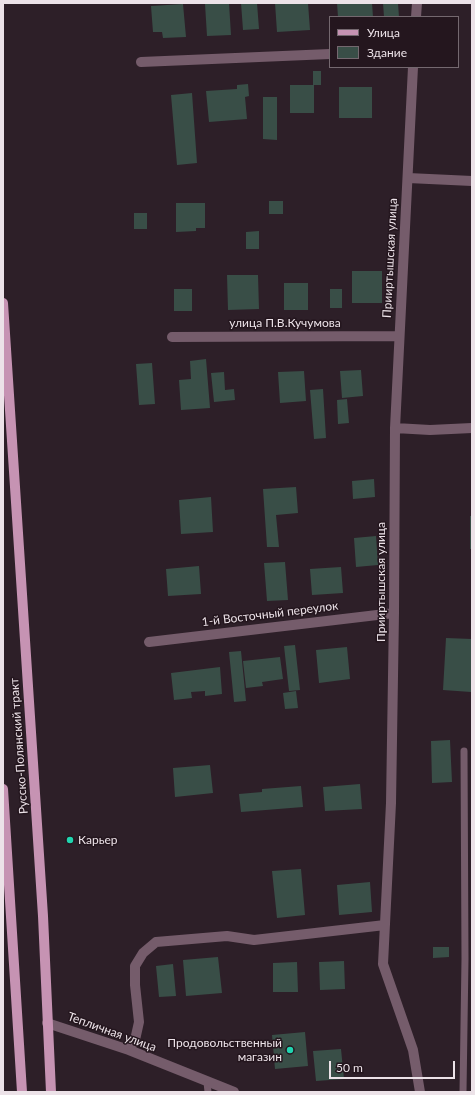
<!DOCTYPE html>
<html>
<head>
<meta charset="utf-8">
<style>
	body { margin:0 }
	#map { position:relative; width:475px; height:1095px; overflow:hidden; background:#2d1f28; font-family:Lato,sans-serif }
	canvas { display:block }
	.frame { position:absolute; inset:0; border:4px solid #ece2e8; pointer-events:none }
	.legend { position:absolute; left:329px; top:16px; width:130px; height:52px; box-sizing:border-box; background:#24161e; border:1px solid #74686f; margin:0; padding:5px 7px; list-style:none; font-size:12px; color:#ece2e8 }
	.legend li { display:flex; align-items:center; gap:8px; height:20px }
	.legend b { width:20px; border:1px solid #74686f }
	.scale { position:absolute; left:329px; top:1061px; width:126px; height:18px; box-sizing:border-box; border:2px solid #ece2e8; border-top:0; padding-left:5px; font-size:12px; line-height:14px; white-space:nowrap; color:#ece2e8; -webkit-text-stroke:3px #24161e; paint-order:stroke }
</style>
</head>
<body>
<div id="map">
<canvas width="475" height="1095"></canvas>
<div class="frame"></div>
<ul class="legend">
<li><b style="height:5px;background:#c693b3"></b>Улица</li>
<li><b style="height:11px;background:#394e47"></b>Здание</li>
</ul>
<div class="scale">50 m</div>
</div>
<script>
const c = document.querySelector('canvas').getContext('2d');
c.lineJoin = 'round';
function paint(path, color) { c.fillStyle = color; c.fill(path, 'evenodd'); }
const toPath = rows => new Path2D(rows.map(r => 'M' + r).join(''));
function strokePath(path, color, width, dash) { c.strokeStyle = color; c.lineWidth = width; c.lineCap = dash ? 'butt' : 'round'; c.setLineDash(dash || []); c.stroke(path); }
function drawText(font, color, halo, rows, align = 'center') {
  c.font = font + ' Lato,sans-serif'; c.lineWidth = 3; c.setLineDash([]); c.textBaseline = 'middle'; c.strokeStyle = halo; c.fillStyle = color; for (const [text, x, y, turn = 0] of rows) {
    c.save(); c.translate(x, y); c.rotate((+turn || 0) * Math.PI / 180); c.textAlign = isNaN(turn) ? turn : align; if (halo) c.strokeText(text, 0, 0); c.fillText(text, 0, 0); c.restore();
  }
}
paint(toPath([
	[229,3,231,35,207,36,205,4],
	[241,3,257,3,259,29,243,30],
	[275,3,308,3,310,30,277,32],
	[337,3,372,3,373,17,338,17],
	[383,3,398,3,399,17,384,17],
	[183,4,186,37,163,38,162,32,153,32,151,6],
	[313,71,321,71,321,85,313,85],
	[248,84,249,96,245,97,247,119,209,122,206,91,237,89,237,85],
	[290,85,314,85,314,113,290,113],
	[339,87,372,87,372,118,339,118],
	[192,93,197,163,177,165,171,95],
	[263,97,277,97,277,140,263,139],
	[269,201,283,201,283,214,269,214],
	[176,203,205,203,205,228,196,228,196,231,176,232],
	[134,213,147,213,147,229,134,229],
	[259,231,259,249,246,249,246,232],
	[352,271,382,271,382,303,352,303],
	[227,275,258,275,259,309,228,310],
	[284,283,308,283,308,310,284,310],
	[174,289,192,289,192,311,174,311],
	[330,289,342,289,342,308,330,308],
	[206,359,210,408,181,410,179,380,191,379,190,361],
	[152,363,155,404,139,405,136,364],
	[361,370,363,396,342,398,340,371],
	[304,371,306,401,280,403,278,372],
	[224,372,225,390,234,389,235,400,214,402,211,373],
	[323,389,326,438,314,439,310,390],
	[347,399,349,423,338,424,337,400],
	[374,479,375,497,353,499,352,481],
	[296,487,298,513,276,515,279,547,267,547,263,489],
	[211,497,213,532,181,534,179,500],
	[470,516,472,516,472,549,470,549],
	[376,536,378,565,356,567,354,538],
	[285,562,288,600,267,601,264,563],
	[199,566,201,594,168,596,166,569],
	[341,567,343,593,312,595,310,569],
	[446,638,472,639,471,692,443,690],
	[295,645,300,690,289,691,284,646],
	[347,647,350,679,319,683,316,650],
	[241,651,246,701,234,702,229,652],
	[280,657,283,679,262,682,263,686,246,688,243,661],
	[220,667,222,694,205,696,205,691,191,692,192,698,174,700,171,673],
	[296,691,298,708,285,709,283,693],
	[450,740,452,782,432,783,431,741],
	[210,765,213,793,175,797,173,768],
	[360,784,362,809,325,811,323,787],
	[301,786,303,807,241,812,239,794,262,792,262,789],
	[301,869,305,915,277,918,272,871],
	[370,882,372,912,339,915,337,885],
	[433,947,449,947,449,957,433,958],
	[218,957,222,993,186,996,183,960],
	[344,961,345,989,320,990,319,962],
	[297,962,298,992,273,992,273,963],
	[173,964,176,996,159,997,156,966],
	[305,1032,308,1066,275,1069,272,1035],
	[341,1049,344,1079,316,1081,313,1051]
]), '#394e47');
strokePath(toPath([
	[207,1082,208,1092],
	[463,1092,465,959,464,751]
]), '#755c6b', 7);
strokePath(toPath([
	[416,17,417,3],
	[141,62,330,54],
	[413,67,395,428,394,613,391,803,383,964,413,1050,420,1092],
	[408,178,472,181],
	[172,337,399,336],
	[395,428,430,430,472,428],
	[149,642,394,613],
	[47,1023,129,1050,234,1092],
	[129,1050,135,1040,139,1022,135,985,135,966,143,953,156,942,227,936,254,940,385,925]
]), '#755c6b', 10);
strokePath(toPath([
	[3,303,43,916,51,1092],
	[3,789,22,1092]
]), '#c693b3', 10);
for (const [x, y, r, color] of [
	[70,840,4,"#20d5b0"],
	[290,1050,4,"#20d5b0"]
]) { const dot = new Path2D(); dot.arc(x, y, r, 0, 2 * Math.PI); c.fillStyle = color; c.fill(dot); strokePath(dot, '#24161e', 1.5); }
drawText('12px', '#ece2e8', '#24161e', [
	["Прииртышская улица",390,258,-87],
	["улица П.В.Кучумова",285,323],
	["Прииртышская улица",381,582,-90],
	["1-й Восточный переулок",270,614,-7],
	["Русско-Полянский тракт",19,746,-94],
	["Тепличная улица",112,1032,20]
]);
drawText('12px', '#ece2e8', '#24161e', [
	["Карьер",78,840],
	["Продовольственный",282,1043,"right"],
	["магазин",282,1057,"right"]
], 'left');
</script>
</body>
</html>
